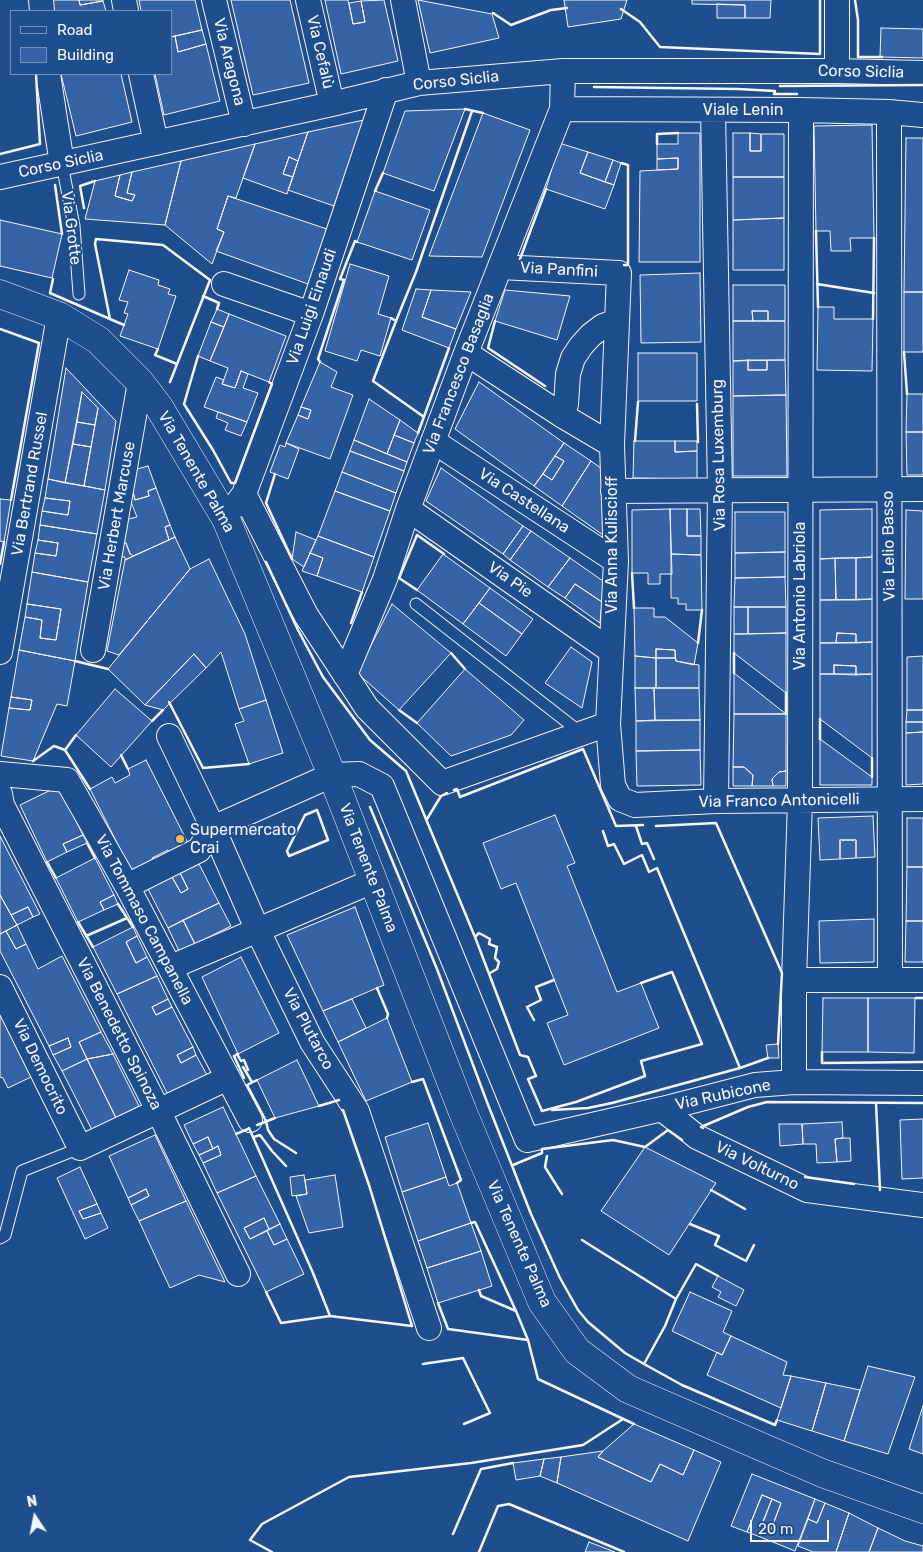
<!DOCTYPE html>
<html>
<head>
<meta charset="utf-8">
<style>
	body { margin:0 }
	#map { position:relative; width:923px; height:1552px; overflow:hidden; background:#1f4e8c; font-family:Rubik,sans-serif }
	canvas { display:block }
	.legend { position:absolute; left:10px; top:10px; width:162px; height:65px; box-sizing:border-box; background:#1f4e8c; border:1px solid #7391ba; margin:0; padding:6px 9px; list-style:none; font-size:15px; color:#f2f6ff }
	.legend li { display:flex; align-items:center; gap:10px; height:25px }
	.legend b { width:25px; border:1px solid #7391ba }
	.north { position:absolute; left:10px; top:1492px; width:50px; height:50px; -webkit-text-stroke:4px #1f4e8c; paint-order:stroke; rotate:349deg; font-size:14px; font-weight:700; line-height:20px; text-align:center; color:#f2f6ff }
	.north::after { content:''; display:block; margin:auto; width:18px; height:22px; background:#f2f6ff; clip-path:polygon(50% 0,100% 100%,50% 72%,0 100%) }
	.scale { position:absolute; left:750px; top:1520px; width:79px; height:22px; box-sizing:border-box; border:2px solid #f2f6ff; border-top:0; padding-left:6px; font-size:15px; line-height:18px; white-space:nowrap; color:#f2f6ff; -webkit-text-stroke:4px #1f4e8c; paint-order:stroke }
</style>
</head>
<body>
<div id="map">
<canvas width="923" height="1552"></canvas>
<ul class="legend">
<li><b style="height:6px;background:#1f4e8c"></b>Road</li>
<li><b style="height:14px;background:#3563a3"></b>Building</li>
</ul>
<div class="north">N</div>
<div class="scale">20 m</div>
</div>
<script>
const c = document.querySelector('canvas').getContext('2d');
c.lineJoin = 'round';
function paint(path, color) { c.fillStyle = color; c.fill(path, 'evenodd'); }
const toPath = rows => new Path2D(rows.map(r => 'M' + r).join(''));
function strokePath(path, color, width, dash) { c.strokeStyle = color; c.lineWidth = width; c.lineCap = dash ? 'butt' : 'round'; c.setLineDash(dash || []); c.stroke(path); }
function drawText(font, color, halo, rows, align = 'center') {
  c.font = font + ' Rubik,sans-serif'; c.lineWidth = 4; c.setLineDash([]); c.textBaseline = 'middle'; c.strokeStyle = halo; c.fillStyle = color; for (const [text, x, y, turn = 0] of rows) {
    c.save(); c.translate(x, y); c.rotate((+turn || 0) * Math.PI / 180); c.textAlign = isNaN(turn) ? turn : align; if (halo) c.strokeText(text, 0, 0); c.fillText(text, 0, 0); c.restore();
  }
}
const building = toPath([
	[53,0,79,0,80,5,103,1,106,11,53,11,53,0],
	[79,0,103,0,103,1,80,5,79,0],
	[139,0,195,0,202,30,171,37,171,11,141,11,139,0],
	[231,0,290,0,309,83,253,95,231,0],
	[325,0,348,0,353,24,365,22,361,1,384,0,398,61,341,74,325,0],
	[418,0,492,14,499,38,430,53,418,0],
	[564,0,627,0,621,19,568,27,564,0],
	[692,0,771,0,770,18,745,18,745,5,692,4,692,0],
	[361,1,365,22,353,24,349,3,361,1],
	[717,4,745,5,745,18,717,18,717,4],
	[881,28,923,29,923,58,880,57,881,28],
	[202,30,206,44,178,52,175,36,202,30],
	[175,36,178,52,206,44,220,101,164,115,155,74,171,74,171,37,175,36],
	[61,74,121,74,132,122,76,136,61,74],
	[465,109,434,191,383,173,405,111,465,109],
	[483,113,530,130,482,257,429,256,483,113],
	[364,120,334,206,288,190,308,132,364,120],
	[872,125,874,238,850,238,851,251,831,251,830,231,816,231,814,126,872,125],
	[308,132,298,161,289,157,283,174,293,177,287,194,243,178,255,144,308,132],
	[678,133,700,133,700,262,639,262,640,171,678,169,678,158,657,159,657,144,678,144,678,133],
	[733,133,750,133,750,151,761,151,761,134,784,134,784,177,733,177,733,133],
	[750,133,761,134,761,151,750,151,750,133],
	[906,138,923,138,923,292,904,292,906,138],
	[559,143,588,152,580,173,614,185,605,209,546,189,559,143],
	[255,144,236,198,228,196,217,229,224,232,212,264,165,225,181,161,255,144],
	[588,152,613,160,605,182,580,173,588,152],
	[289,157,298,161,293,177,283,174,289,157],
	[678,158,678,169,657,170,657,159,678,158],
	[613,160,621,163,614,185,605,182,613,160],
	[181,161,165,225,85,219,95,181,120,175,115,196,132,201,135,195,127,193,132,172,181,161],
	[132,172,127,193,135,195,132,201,115,196,120,175,132,172],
	[733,177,784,177,784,218,733,220,733,177],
	[375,191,430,210,412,260,357,242,375,191],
	[228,196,327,229,308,284,216,251,224,232,217,229,228,196],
	[784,218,784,270,733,270,733,220,784,218],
	[0,220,62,234,52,278,0,266,0,220],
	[350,264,389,276,378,314,391,318,380,356,361,350,357,361,325,351,350,264],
	[129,270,159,280,158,285,170,289,168,294,176,296,158,349,120,336,128,314,124,313,128,302,119,300,129,270],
	[700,273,701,342,641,343,640,275,700,273],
	[733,285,785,285,785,321,768,321,768,311,752,311,753,321,733,321,733,285],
	[416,289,431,290,422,317,456,329,449,348,402,330,416,289],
	[431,290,471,292,456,329,422,317,431,290],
	[505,290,570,296,557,340,495,321,505,290],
	[904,292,923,292,923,352,904,352,904,292],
	[818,307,834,307,834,319,873,319,872,371,817,370,818,307],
	[217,309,229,314,224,327,211,322,217,309],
	[752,311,768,311,768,321,753,321,752,311],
	[229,314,286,336,269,382,241,371,235,388,222,384,228,368,210,361,229,314],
	[733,321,785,321,785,360,733,361,733,321],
	[211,322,224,327,210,361,198,356,211,322],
	[638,353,697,353,697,401,638,401,638,353],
	[748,360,767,360,767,370,748,370,748,360],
	[748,360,748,370,767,370,767,360,785,360,786,395,733,396,733,361,748,360],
	[320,362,337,372,331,387,353,395,330,459,286,443,298,415,308,419,311,410,301,407,320,362],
	[66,368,116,421,105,490,84,486,98,408,82,392,65,483,48,479,66,368],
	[241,371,248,374,243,388,258,393,247,422,204,407,216,377,224,380,222,384,235,388,241,371],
	[479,382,564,443,534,486,455,429,479,382],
	[82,392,98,408,95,425,77,422,82,392],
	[907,394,923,394,923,432,906,432,907,394],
	[786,395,787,476,733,476,733,396,786,395],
	[369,399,400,420,387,454,354,440,369,399],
	[301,407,311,410,308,419,298,415,301,407],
	[218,412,247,422,241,436,225,430,228,423,216,418,218,412],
	[400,420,418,433,414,443,394,435,400,420],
	[77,422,95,425,91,447,73,444,77,422],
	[906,432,923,432,923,475,907,475,906,432],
	[394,435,414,443,407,462,387,454,394,435],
	[354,440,407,462,404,471,350,451,354,440],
	[634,441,675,441,675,452,697,451,697,479,633,478,634,441],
	[675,441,697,441,697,451,675,452,675,441],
	[286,443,299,449,288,479,270,472,280,445,285,447,286,443],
	[564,443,591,461,562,506,534,486,543,474,552,480,564,461,555,456,564,443],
	[73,444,91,447,84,486,65,483,73,444],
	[350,451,404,471,396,493,342,472,350,451],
	[555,456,564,461,552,480,543,474,555,456],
	[591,461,605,471,603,535,562,506,591,461],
	[148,466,156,488,148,491,149,496,135,500,133,492,137,469,148,466],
	[441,468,523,526,503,554,426,501,441,468],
	[342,472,396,493,390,511,335,491,342,472],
	[48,479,105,490,97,534,40,525,42,511,68,515,70,501,45,498,48,479],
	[156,488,170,525,165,527,169,540,133,556,131,554,130,554,126,543,123,541,128,519,137,517,131,502,133,492,135,500,149,496,148,491,156,488],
	[335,491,390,511,374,557,318,536,335,491],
	[45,498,70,501,68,515,42,511,45,498],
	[0,499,11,500,4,542,0,541,0,499],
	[670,509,687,509,687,536,701,536,701,555,671,554,670,509],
	[670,509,672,574,660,574,660,584,648,584,648,573,632,573,632,510,670,509],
	[687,509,700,509,701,536,687,536,687,509],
	[872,509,872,557,820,559,820,510,872,509],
	[906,510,923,511,923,599,905,599,906,510],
	[735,512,785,512,785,552,735,553,735,512],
	[40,525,97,534,88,582,32,572,35,553,56,556,58,543,38,540,40,525],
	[170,525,175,537,169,540,165,527,170,525],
	[523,526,531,531,510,560,503,554,523,526],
	[531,531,570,558,548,587,510,560,531,531],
	[296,532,316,540,304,567,292,559,296,532],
	[318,536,374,557,362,592,317,576,323,558,310,553,318,536],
	[175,537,190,569,119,655,107,651,125,560,175,537],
	[38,540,58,543,56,556,35,553,38,540],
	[123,541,126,543,130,554,131,554,133,556,125,560,125,557,120,557,123,541],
	[785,552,785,577,735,578,735,553,785,552],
	[310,553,323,558,317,576,302,571,310,553],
	[443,554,490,588,463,624,417,590,443,554],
	[671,554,701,555,702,610,686,610,686,604,678,604,678,598,671,598,671,554],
	[872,557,872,599,856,600,856,558,872,557],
	[570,558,603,581,602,602,575,584,565,598,548,587,570,558],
	[835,558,856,558,856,600,836,600,835,558],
	[835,558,836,600,820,600,820,559,835,558],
	[209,559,245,634,266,700,239,709,221,652,206,668,194,654,145,705,108,669,190,569,209,559],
	[32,572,88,582,75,661,19,650,25,617,42,620,40,638,56,640,61,609,27,604,32,572],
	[785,577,786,607,734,607,735,578,785,577],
	[575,584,602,602,600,623,565,598,575,584],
	[490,588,533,619,522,634,479,603,490,588],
	[872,599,872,642,856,643,856,634,837,633,836,643,820,643,820,600,872,599],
	[479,603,522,634,506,656,463,624,479,603],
	[27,604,61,609,56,640,40,638,42,620,25,617,27,604],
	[392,604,451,653,399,710,357,673,392,604],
	[734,607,748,607,748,634,734,634,734,607],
	[748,607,786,607,786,633,748,634,748,607],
	[634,608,654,608,654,617,665,617,698,643,694,665,676,661,675,650,656,649,656,658,635,656,634,608],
	[786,633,786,693,734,653,734,634,786,633],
	[837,633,856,634,856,643,836,643,837,633],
	[872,642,872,674,856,675,856,666,834,665,834,674,820,674,820,643,872,642],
	[571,647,592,662,582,708,545,683,571,647],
	[656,649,675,650,675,658,656,658,656,649],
	[19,650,75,661,67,706,57,704,33,761,1,756,9,708,30,710,32,700,11,697,19,650],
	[194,654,206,668,163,710,145,705,194,654],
	[635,656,656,658,656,688,635,688,635,656],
	[923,656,923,710,907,710,907,657,923,656],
	[656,658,675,658,676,661,699,665,699,688,656,688,656,658],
	[834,665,856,666,856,675,834,674,834,665],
	[465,669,524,720,511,735,451,756,417,723,465,669],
	[734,673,786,714,734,714,734,673],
	[820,674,872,674,872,758,820,719,820,674],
	[635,688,654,688,655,720,636,721,635,688],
	[654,688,699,688,700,720,655,720,654,688],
	[115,689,152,721,111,767,76,735,115,689],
	[11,697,32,700,30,710,9,708,11,697],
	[266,700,283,753,249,764,235,724,244,721,239,709,266,700],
	[907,710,923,710,923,722,906,722,907,710],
	[734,714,786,714,786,771,779,772,772,779,773,786,752,786,753,775,744,767,733,767,734,714],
	[700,720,700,750,636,751,636,721,700,720],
	[906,722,923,722,923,732,906,733,906,722],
	[923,732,923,784,906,785,906,733,923,732],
	[820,739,872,777,872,785,820,785,820,739],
	[700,750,701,785,637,786,636,751,700,750],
	[146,760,189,845,170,855,168,850,152,858,154,862,132,873,90,789,112,777,115,783,130,775,128,769,146,760],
	[733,767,744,767,753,775,752,786,733,786,733,767],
	[786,771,786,786,773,786,772,779,779,772,786,771],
	[59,786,83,835,63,844,67,852,47,862,20,805,59,786],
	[555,815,575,863,567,866,617,992,641,983,659,1028,564,1065,547,1023,568,1015,516,883,501,889,483,843,555,815],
	[873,816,875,857,856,858,856,840,840,840,840,859,820,860,818,818,873,816],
	[907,818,923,818,923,867,907,867,907,818],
	[83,835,87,843,67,852,63,844,83,835],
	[0,836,40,914,33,917,28,907,11,915,0,895,0,836],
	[840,840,856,840,856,858,840,859,840,840],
	[95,858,114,895,100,902,104,910,78,922,56,878,95,858],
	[199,864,219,903,168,928,148,889,172,877,181,893,188,889,180,873,199,864],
	[907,867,923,867,923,921,906,921,907,867],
	[180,873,188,889,181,893,172,877,180,873],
	[0,895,17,925,0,934,0,895],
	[114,895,118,904,104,910,100,902,114,895],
	[219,903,231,926,195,944,183,920,219,903],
	[28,907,33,917,17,925,11,915,28,907],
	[355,907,384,985,323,1011,287,935,355,907],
	[874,919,874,962,820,963,819,921,874,919],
	[183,920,195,944,179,951,168,928,183,920],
	[906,921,923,921,923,962,905,962,906,921],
	[17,925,26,944,16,949,6,931,17,925],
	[133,927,137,936,126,942,136,963,147,957,157,976,117,994,93,947,133,927],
	[6,931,16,949,26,944,38,969,62,956,101,1032,79,1042,87,1059,62,1071,53,1055,71,1047,68,1038,49,1046,0,951,0,934,6,931],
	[137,936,147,957,136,963,126,942,137,936],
	[241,957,279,1033,238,1054,202,977,241,957],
	[157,976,168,999,152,1007,156,1015,172,1007,193,1047,177,1055,181,1063,196,1055,207,1075,168,1095,117,994,157,976],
	[823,998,868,998,868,1052,822,1052,823,998],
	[868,998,915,998,914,1053,868,1052,868,998],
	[168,999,172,1007,156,1015,152,1007,168,999],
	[352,999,366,1028,338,1042,323,1011,352,999],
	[0,1012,31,1077,8,1088,3,1078,0,1077,0,1012],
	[387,1018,412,1082,366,1101,338,1042,387,1018],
	[101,1032,113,1054,87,1059,79,1042,101,1032],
	[68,1038,71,1047,53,1055,49,1046,68,1038],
	[778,1044,779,1058,768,1058,766,1045,778,1044],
	[193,1047,196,1055,181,1063,177,1055,193,1047],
	[113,1054,139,1106,116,1118,87,1059,113,1054],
	[87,1059,116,1118,92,1130,62,1071,87,1059],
	[297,1060,319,1106,275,1118,257,1080,297,1060],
	[223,1107,256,1176,217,1193,203,1163,221,1155,218,1146,213,1149,208,1137,193,1144,184,1125,223,1107],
	[923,1119,923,1178,902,1179,900,1120,923,1119],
	[842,1122,843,1138,835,1139,837,1162,817,1163,816,1144,803,1144,802,1124,842,1122],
	[428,1123,446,1177,402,1192,385,1137,428,1123],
	[779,1124,802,1124,803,1144,780,1146,779,1124],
	[155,1135,186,1201,139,1221,131,1205,149,1196,146,1189,128,1198,109,1156,155,1135],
	[208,1137,213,1149,199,1155,193,1144,208,1137],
	[843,1138,850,1138,851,1161,837,1162,835,1139,843,1138],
	[218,1146,221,1155,203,1163,199,1155,218,1146],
	[645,1147,716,1183,669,1255,601,1211,645,1147],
	[80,1167,97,1204,79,1211,83,1219,101,1213,108,1228,85,1239,57,1178,80,1167],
	[304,1175,307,1194,292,1196,290,1177,304,1175],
	[335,1175,343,1227,309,1233,296,1196,307,1194,305,1180,335,1175],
	[256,1176,280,1224,269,1229,264,1218,244,1228,250,1239,267,1231,274,1245,287,1239,304,1274,266,1292,217,1193,256,1176],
	[446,1177,449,1186,457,1183,471,1223,418,1241,402,1192,446,1177],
	[146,1189,149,1196,131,1205,128,1198,146,1189],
	[186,1201,225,1282,199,1275,170,1288,139,1221,186,1201],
	[97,1204,101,1213,83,1219,79,1211,97,1204],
	[264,1218,269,1229,250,1239,244,1228,264,1218],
	[471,1223,481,1251,427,1268,418,1241,471,1223],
	[280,1224,287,1239,274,1245,267,1231,280,1224],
	[481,1251,492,1286,438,1303,427,1268,481,1251],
	[718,1276,744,1290,736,1306,718,1297,721,1292,712,1287,718,1276],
	[690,1292,732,1311,723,1332,731,1336,722,1355,672,1331,690,1292],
	[731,1336,787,1362,783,1375,791,1376,781,1408,707,1375,717,1352,722,1355,731,1336],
	[868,1366,915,1377,888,1454,844,1441,868,1366],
	[791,1376,826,1383,812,1431,777,1420,791,1376],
	[826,1383,860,1390,844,1441,812,1431,826,1383],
	[923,1406,923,1454,909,1449,923,1406],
	[634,1424,694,1450,683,1475,660,1464,651,1482,598,1457,603,1451,634,1424],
	[694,1450,721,1462,688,1541,557,1483,561,1457,603,1451,598,1457,651,1482,660,1464,683,1475,694,1450],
	[561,1457,557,1483,540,1476,544,1459,561,1457],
	[544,1459,540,1476,516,1480,513,1463,544,1459],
	[752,1474,815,1499,795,1551,758,1536,761,1526,771,1530,781,1503,762,1495,747,1532,731,1526,752,1474],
	[762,1495,772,1499,758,1536,747,1532,762,1495],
	[772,1499,781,1503,771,1530,761,1526,772,1499],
	[815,1499,825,1503,817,1523,808,1519,815,1499],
	[825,1503,849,1513,836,1552,813,1552,798,1546,808,1519,817,1523,825,1503],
	[849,1513,878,1528,869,1552,836,1552,849,1513],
	[878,1528,905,1541,923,1546,923,1552,869,1552,878,1528],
	[589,1542,615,1552,585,1552,589,1542]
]);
paint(building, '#3563a3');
strokePath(building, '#f2f6ff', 1);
const lane = toPath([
	[62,164,74,226,79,294],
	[416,604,581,733],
	[0,1238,5,1235,22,1171,80,1148]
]);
const street = toPath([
	[41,0,42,11],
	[124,0,126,11],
	[214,0,244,124],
	[308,0,332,104],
	[403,0,419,83],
	[837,71,837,0],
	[48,74,62,164],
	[141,74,156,143],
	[562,109,801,110,889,112,923,115],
	[713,110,720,491,716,801],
	[889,112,890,980],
	[0,177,332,104,419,83,563,71,837,71,923,73],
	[500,267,619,273,612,445,616,561,608,724,613,785,620,799,635,805,716,801,923,799],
	[224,284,311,314],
	[466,353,563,416,612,445],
	[563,416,566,404,568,374,573,358,581,346,591,335,603,326,617,321],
	[433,441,616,561],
	[613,491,923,489],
	[244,494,306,615,367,708,442,783,608,724],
	[235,506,244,494,311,314,386,90],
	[408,509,611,651],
	[93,650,140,382],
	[0,652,59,316],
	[345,675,385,579,408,509,466,353,562,109,563,71],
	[169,736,213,828,258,931,312,1042,357,1111,429,1328],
	[0,774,67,780,127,886,250,1120],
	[0,794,2,805,158,1110,238,1274],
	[127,886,199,850,213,828,332,775,359,774,382,786,527,1140,662,1109,755,1085,794,1082,923,1083],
	[171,967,373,881],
	[794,980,923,980],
	[0,987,80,1148,228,1078],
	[794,1082,794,980,800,801,801,110],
	[662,1109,697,1137,807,1190,923,1205]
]);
const secondary = toPath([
	[0,294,59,316,98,340,140,382,159,407,226,519,332,775,462,1110,542,1302,577,1351,628,1389,822,1473,923,1509]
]);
strokePath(lane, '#f2f6ff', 13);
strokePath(street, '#f2f6ff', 26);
strokePath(secondary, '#f2f6ff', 29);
strokePath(lane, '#1f4e8c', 11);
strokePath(street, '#1f4e8c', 24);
strokePath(secondary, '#1f4e8c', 28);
strokePath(toPath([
	[855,0,858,20,858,57,882,57],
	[621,9,640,22,660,47,820,54,820,0],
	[493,13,511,25,551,10,567,8],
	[780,86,923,85],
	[594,87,738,89,775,91,774,94,797,94],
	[465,109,483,113],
	[657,144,657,134,678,133],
	[0,154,40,144,36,74],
	[621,163,628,165,628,265,624,265],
	[55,185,62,234],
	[375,191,383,173],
	[84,208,80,186,95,181],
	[816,231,818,307],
	[520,259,546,189],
	[53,279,50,293,110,319],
	[817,284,874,293],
	[203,296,219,303,217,309],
	[391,318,396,321,416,272,472,111],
	[873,319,874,238],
	[396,321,373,381,424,417],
	[495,321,488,348,545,386],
	[124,325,110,319,95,244,96,239,163,245,210,280,170,382],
	[0,329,39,343,11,500],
	[158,349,155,355,177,364],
	[904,352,907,394],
	[198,356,184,404,213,450,231,483,235,483,272,384,269,382],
	[320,362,318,359,344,280,340,279,355,241,357,242],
	[697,404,698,442],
	[418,433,449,348],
	[635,441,638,402],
	[275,474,266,503,292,559],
	[266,562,298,630,323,677,370,740,406,771,475,937,520,1055,528,1057,536,1076,528,1079,542,1111],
	[0,564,4,542],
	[632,573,634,608],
	[417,590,399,578,417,535,444,554],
	[351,623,362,592],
	[698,643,702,610],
	[451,653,465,669],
	[75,661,108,669],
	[734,673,734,653],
	[169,702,203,768,249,764],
	[399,710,417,723],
	[786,714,786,693],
	[152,721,163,710],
	[76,735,65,750,90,789],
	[820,739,820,719],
	[121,755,128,769],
	[33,761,54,746,65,750],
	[872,777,872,758],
	[454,790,457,789,460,797,583,749,616,826,643,825],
	[370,807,437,969,487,1102,531,1214,560,1278,578,1310,588,1322,625,1353,644,1364,682,1385,775,1425,777,1420],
	[317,810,328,840,289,856,287,851,305,815,317,810],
	[427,819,441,796,447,793],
	[636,826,642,844,647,843,654,859],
	[656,826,716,823,782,973,778,1044],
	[603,831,608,846,614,844,624,864,642,855,649,872,657,868,740,1068],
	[87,843,95,858],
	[47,862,56,878],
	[118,904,133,927],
	[78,922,93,947],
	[86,936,127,918],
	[475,937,479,933,490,939,489,944,497,947,495,958,499,962,497,969,490,973],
	[377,988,388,1014,387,1018],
	[916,998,923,998],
	[534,1020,527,1007,541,1000,536,987,554,980],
	[822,1052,822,1063,923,1062],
	[237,1054,241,1061,244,1060,248,1070],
	[238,1054,234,1056,244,1078],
	[243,1067,252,1082],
	[257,1080,247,1085,266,1121,268,1130,274,1139,296,1153],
	[412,1082,423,1079,461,1180,457,1183],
	[876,1103,880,1190],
	[319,1106,339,1100],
	[552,1110,588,1108,612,1103,740,1068,768,1058],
	[542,1111,576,1102,645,1076,641,1061,702,1044,672,972,641,983],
	[257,1125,275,1118],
	[249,1128,313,1273,330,1316,281,1323,266,1292],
	[703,1128,701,1127,748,1107,767,1102,923,1103],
	[236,1134,248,1129],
	[254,1137,260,1135,272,1151,286,1166],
	[547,1156,545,1167,562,1194],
	[513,1165,542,1153,542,1149,613,1140,645,1147,668,1130,682,1140],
	[805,1177,854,1184],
	[711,1190,745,1209],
	[471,1223,475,1222,516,1311,528,1340,538,1379,634,1424],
	[690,1224,719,1236,715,1245,746,1261,754,1245],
	[582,1240,676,1299,696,1264,718,1276],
	[479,1290,481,1296,516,1311],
	[438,1303,448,1329,528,1340],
	[330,1316,412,1326,369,1185,343,1110],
	[423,1364,463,1358,490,1413,464,1424],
	[644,1364,665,1326,676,1299],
	[453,1534,481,1469,513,1463],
	[272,1552,250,1540,262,1524,349,1477,471,1463,583,1445,623,1419],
	[479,1552,498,1506,509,1504,624,1552]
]), '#f2f6ff', 2.5);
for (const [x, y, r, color] of [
	[180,839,5,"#ffb74d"]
]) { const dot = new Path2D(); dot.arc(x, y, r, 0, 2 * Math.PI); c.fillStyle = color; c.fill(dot); strokePath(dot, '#1f4e8c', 2); }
drawText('16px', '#f2f6ff', '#1f4e8c', [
	["Via Cefalù",320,52,77],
	["Via Aragona",229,62,76],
	["Corso Siclia",861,72,1],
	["Corso Siclia",456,81,-6],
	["Viale Lenin",743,110],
	["Corso Siclia",61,164,-12],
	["Via Grotte",71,228,83],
	["Via Panfini",559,270,3],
	["Via Luigi Einaudi",312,307,-71],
	["Via Francesco Basaglia",459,374,-69],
	["Via Rosa Luxemburg",719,455,-91],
	["Via Tenente Palma",196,472,60],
	["Via Bertrand Russel",30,484,-80],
	["Via Castellana",524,501,33],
	["Via Herbert Marcuse",117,516,-80],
	["Via Anna Kuliscioff",612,545,-90],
	["Via Lelio Basso",889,546,-91],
	["Via Pie",510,580,35],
	["Via Antonio Labriola",800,596,-90],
	["Via Franco Antonicelli",779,801,-1],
	["Via Tenente Palma",368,868,69],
	["Via Tommaso Campanella",144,920,62],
	["Via Plutarco",308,1029,62],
	["Via Benedetto Spinoza",119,1034,63],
	["Via Democrito",40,1067,64],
	["Via Rubicone",723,1095,-12],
	["Via Volturno",757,1166,26],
	["Via Tenente Palma",519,1244,66]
]);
drawText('16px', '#f2f6ff', '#1f4e8c', [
	["Supermercato",190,830],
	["Crai",190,848]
], 'left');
</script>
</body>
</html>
